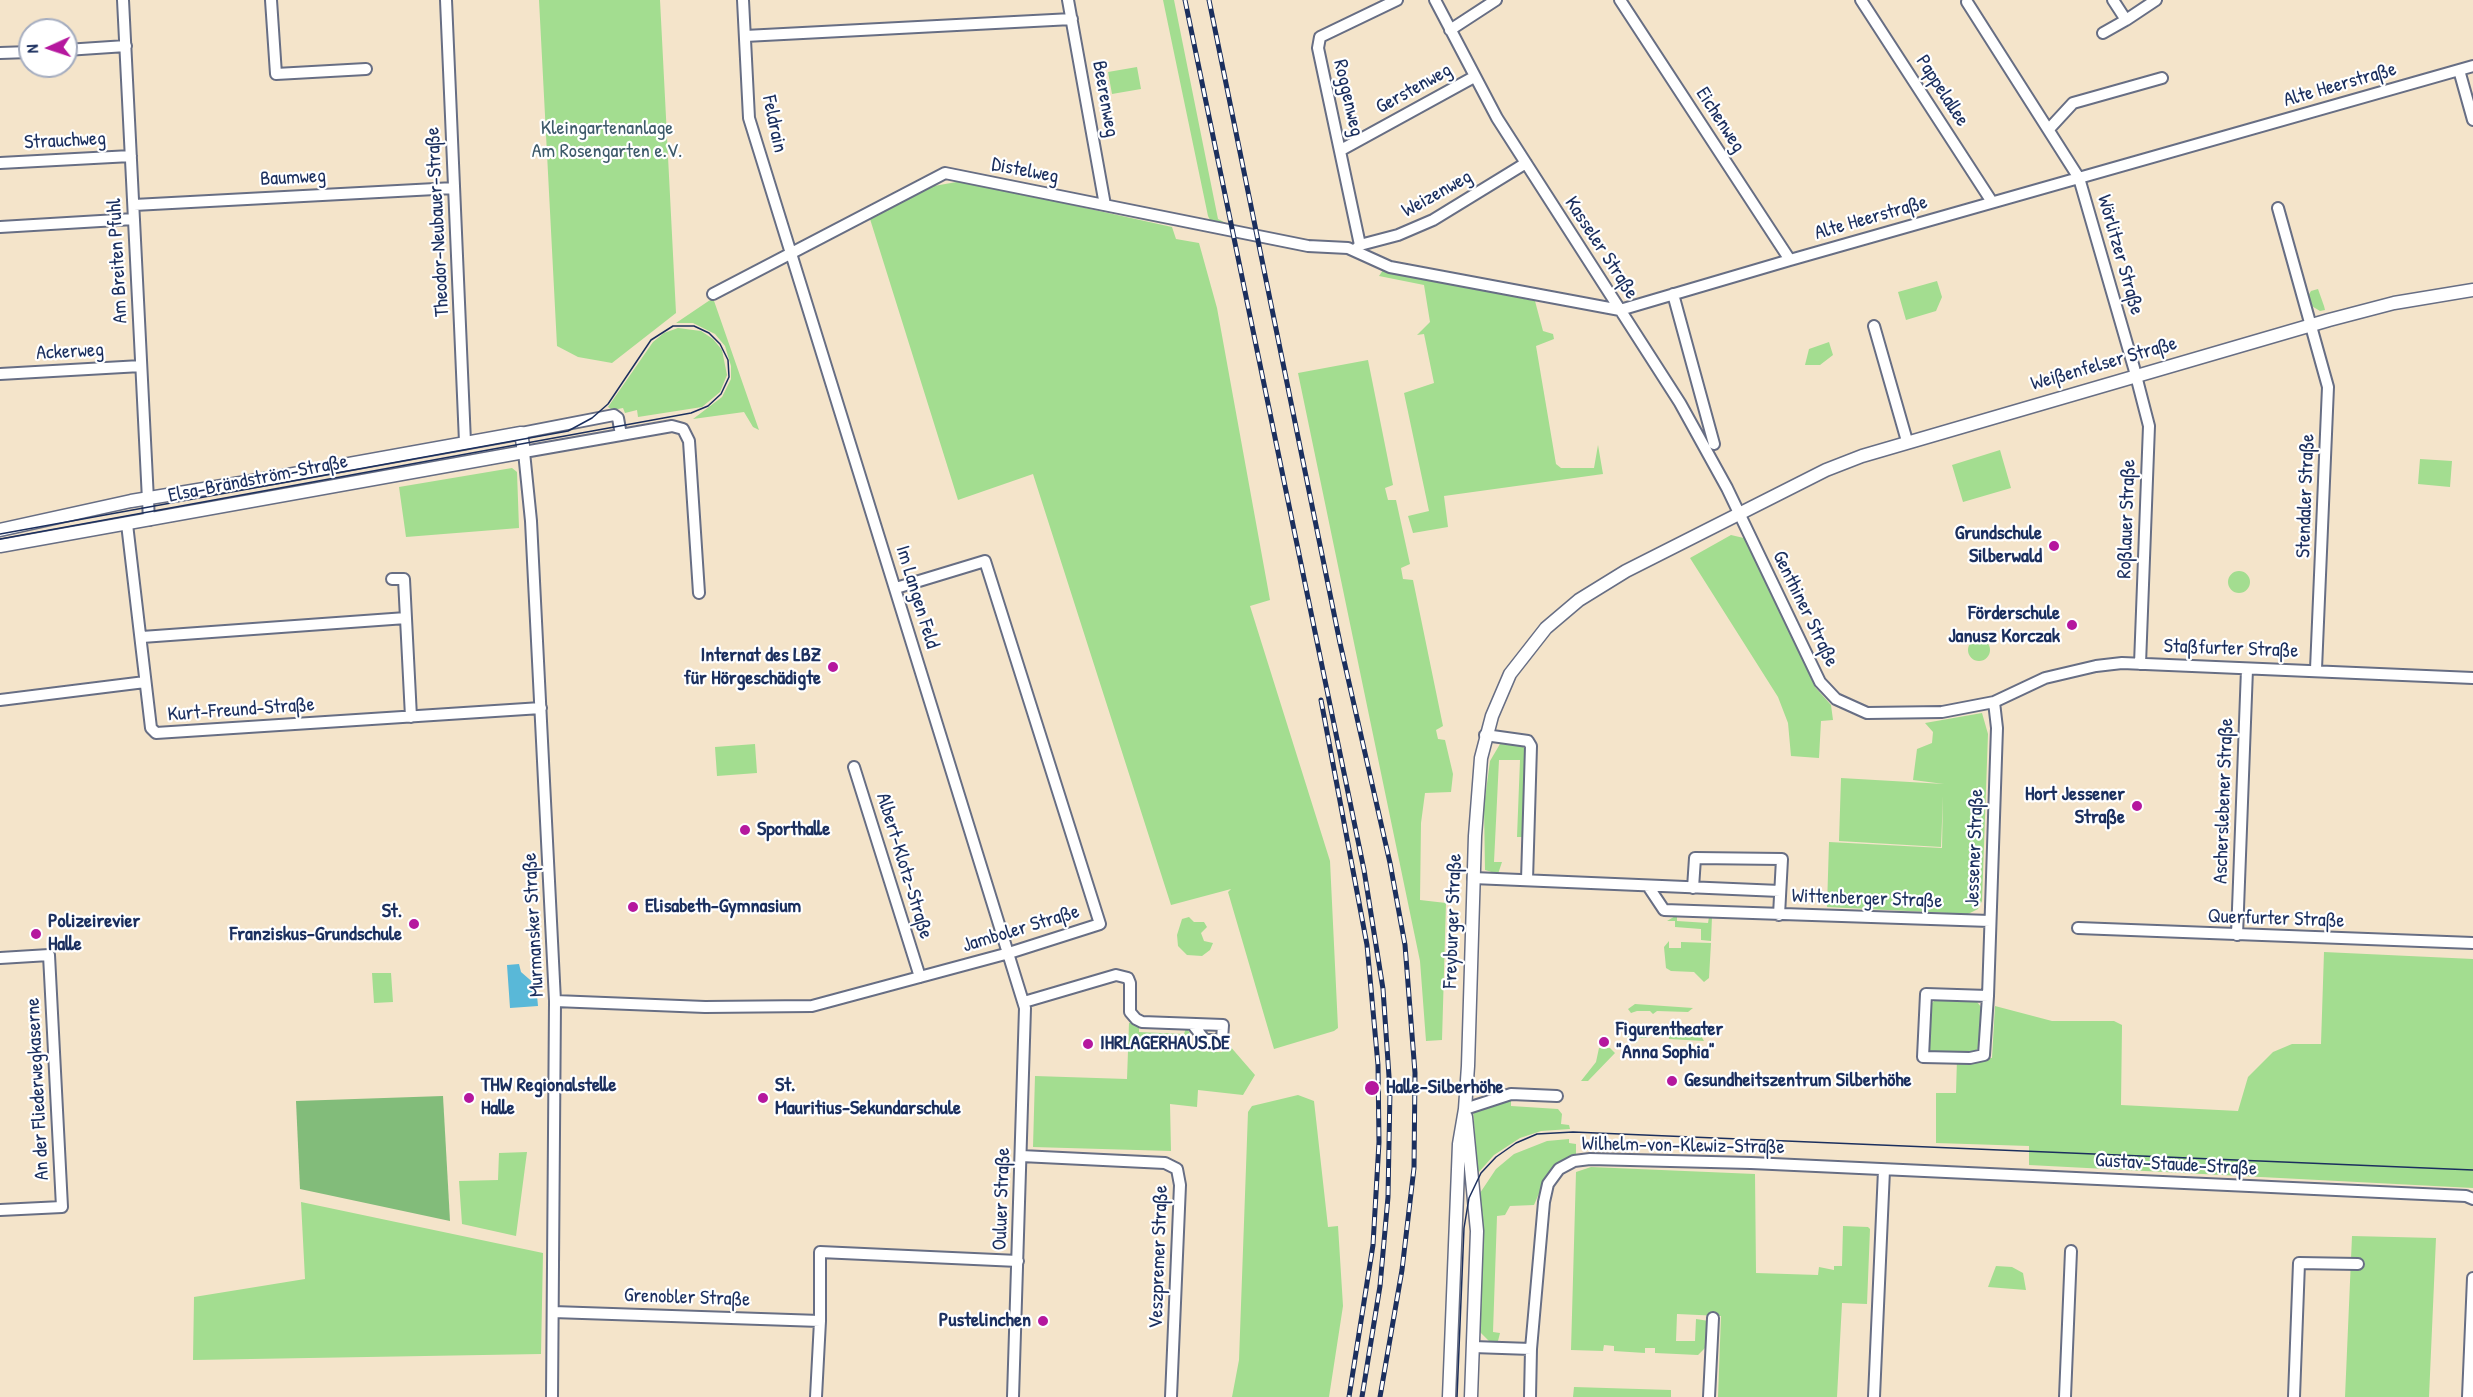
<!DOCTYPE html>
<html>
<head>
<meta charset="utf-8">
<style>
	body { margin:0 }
	#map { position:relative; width:2473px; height:1397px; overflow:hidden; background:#f4e4ca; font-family:"Patrick Hand",sans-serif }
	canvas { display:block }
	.north { position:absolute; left:18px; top:18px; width:60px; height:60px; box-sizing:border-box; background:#fff; border:2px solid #a4acbf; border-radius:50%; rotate:267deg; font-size:16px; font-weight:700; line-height:24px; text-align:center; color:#1b2f5e }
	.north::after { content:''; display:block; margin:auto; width:21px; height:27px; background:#b5179e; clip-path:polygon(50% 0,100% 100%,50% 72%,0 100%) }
</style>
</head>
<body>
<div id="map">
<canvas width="2473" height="1397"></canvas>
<div class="north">N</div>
</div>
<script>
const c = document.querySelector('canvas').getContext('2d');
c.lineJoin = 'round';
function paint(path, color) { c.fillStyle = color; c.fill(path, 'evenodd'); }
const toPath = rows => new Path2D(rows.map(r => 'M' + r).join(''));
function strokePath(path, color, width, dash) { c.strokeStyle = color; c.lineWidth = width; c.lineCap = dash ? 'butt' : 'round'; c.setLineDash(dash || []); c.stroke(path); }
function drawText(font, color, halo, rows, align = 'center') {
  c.font = font + ' "Patrick Hand",sans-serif'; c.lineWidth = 4.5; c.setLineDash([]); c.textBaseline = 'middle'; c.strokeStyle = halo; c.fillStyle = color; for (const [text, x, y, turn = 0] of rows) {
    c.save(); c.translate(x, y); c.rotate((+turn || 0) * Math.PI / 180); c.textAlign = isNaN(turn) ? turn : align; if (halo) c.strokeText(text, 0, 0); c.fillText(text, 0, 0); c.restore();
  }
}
paint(toPath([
	[539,0,660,0,676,313,612,363,578,357,557,346],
	[1163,0,1174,0,1218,219,1228,224,1210,220,1208,216],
	[1137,67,1141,89,1112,94,1108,72],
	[962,181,1172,227,1176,239,1199,243,1217,308,1270,600,1250,606,1330,861,1338,1028,1334,1031,1274,1049,1228,892,1231,889,1171,905,1033,474,958,500,870,219,934,186],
	[1383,270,1535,301,1543,331,1553,334,1554,339,1536,346,1556,464,1561,468,1594,468,1598,445,1603,474,1444,496,1448,527,1413,533,1408,516,1429,511,1404,393,1434,383,1424,334,1417,335,1430,322,1424,285,1379,276],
	[1937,281,1942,297,1936,311,1906,320,1898,292],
	[2318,289,2324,306,2325,310,2320,311,2310,305,2308,296,2311,291],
	[713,298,759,430,753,427,744,412,693,419,722,397,731,379,731,366,725,346,715,334,693,323,676,323],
	[678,328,701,331,713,339,722,350,727,375,720,392,702,407,638,417,637,410,625,413,623,408,613,410,608,407,653,342,664,333],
	[1829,342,1833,355,1820,365,1805,365,1809,349],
	[1368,360,1393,485,1385,488,1388,500,1396,500,1410,564,1401,568,1403,579,1413,580,1443,726,1436,730,1438,739,1445,740,1453,774,1451,792,1425,793,1421,823,1420,900,1446,903,1442,1040,1426,1041,1420,961,1298,373],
	[2000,450,2011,488,1963,502,1952,465],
	[2420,459,2452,461,2450,487,2418,484],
	[512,468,517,472,519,528,406,537,399,487],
	[1731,535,1748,539,1815,687,1831,705,1833,720,1821,721,1819,758,1791,756,1788,723,1778,697,1690,558],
	'2228 582a11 11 0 1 1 22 0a11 11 0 1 1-22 0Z',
	'1968 650a11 11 0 1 1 22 0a11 11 0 1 1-22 0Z',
	[1982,713,1988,734,1982,901,1978,909,1968,914,1827,907,1829,842,1942,848,1943,796,1941,847,1839,841,1841,778,1944,784,1913,780,1917,749,1932,743,1933,732,1925,723],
	[755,744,757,773,717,776,715,747],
	[1500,744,1523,746,1527,755,1524,837,1517,837,1520,760,1499,760,1494,862,1502,862,1498,874,1485,870,1484,806,1490,761],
	[1677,915,1677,921,1708,923,1709,917,1712,917,1711,941,1701,940,1701,929,1675,927,1675,921,1667,921],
	[1189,917,1194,922,1204,922,1207,927,1201,933,1204,941,1213,943,1210,950,1202,956,1187,955,1178,946,1177,935,1182,919],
	[1669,941,1669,948,1681,948,1681,942,1711,943,1709,978,1704,982,1694,972,1671,971,1666,968,1664,947],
	[2324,952,2473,959,2473,1188,2029,1165,2029,1146,1936,1143,1936,1093,1956,1093,1957,1058,1992,1058,1995,1006,2052,1021,2114,1021,2122,1025,2121,1105,2238,1111,2248,1077,2273,1052,2292,1044,2321,1044],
	[372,973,391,973,393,1002,374,1003],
	[1937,998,1974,998,1985,1012,1983,1041,1979,1048,1970,1054,1933,1053,1928,1049,1928,1007],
	[1635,1004,1693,1008,1688,1012,1657,1011,1653,1014,1650,1011,1637,1011,1631,1013,1628,1009],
	[1129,1023,1139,1023,1139,1032,1184,1034,1186,1028,1190,1033,1185,1038,1194,1048,1199,1044,1200,1051,1222,1052,1222,1045,1229,1045,1255,1075,1243,1095,1198,1090,1197,1107,1170,1104,1171,1151,1033,1147,1035,1076,1127,1079],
	[1638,1026,1648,1026,1647,1038,1638,1038,1637,1043,1630,1043,1627,1036],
	[1665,1027,1697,1029,1704,1041,1669,1039,1669,1031,1665,1031],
	[1599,1048,1610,1048,1615,1053,1588,1081,1581,1081,1596,1062],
	[1298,1095,1314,1101,1328,1227,1338,1226,1343,1306,1329,1397,1232,1397,1239,1360,1248,1112,1252,1106],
	[1511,1098,1511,1106,1558,1109,1562,1114,1561,1124,1569,1125,1570,1129,1541,1131,1520,1138,1494,1155,1478,1173,1473,1110],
	[1569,1139,1569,1143,1576,1144,1576,1155,1547,1175,1534,1205,1510,1206,1505,1215,1497,1216,1493,1332,1500,1333,1498,1341,1491,1343,1480,1332,1483,1254,1480,1193,1496,1169,1514,1154,1547,1141],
	[527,1152,516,1236,462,1224,459,1181,498,1180,499,1153],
	[1591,1167,1755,1174,1756,1273,1818,1275,1819,1267,1834,1270,1834,1266,1842,1266,1843,1226,1868,1227,1870,1229,1867,1304,1842,1303,1837,1397,1718,1397,1721,1316,1677,1314,1676,1341,1695,1341,1696,1319,1709,1321,1705,1348,1698,1355,1655,1353,1655,1348,1645,1348,1645,1353,1614,1351,1614,1346,1604,1345,1603,1351,1571,1350,1576,1172],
	[301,1202,543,1253,541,1354,193,1360,194,1297,305,1279],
	[2352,1236,2436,1238,2429,1397,2345,1397],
	[1996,1266,2012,1267,2023,1273,2026,1290,1988,1287],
	[1574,1387,1671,1390,1671,1397,1573,1397]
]), '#a3dd90');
paint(toPath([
	[443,1096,450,1221,300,1189,296,1101]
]), '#82bc7a');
paint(toPath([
	[519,964,521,972,536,985,538,1006,510,1008,507,965]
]), '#59b8d8');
const minor = toPath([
	[123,0,149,520],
	[271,0,276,74,366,69],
	[446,0,465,442],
	[743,0,749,118,1025,1008,1013,1397],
	[1068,0,1105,205],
	[1435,0,1497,118,1680,403,1727,488,1820,682,1836,699,1867,713,1942,712,1994,702,2045,678,2096,666,2122,663,2473,678],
	[1620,0,1790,260],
	[1861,0,1992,202],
	[2113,0,2126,20,2156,0],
	[1967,2,2079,178,2134,368,2149,426,2140,664],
	[1450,30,1496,0],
	[2103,33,2126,20],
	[745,36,1072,19],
	[66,50,126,46],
	[0,53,30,52],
	[2459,70,2473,120],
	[2049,129,2073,103,2162,78],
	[1341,150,1474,77],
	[0,163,131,156],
	[134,205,454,188],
	[2278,208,2328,387,2316,669],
	[0,227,134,219],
	[1360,245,1398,235,1433,220,1526,163],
	[1356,249,1360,245,1318,48,1320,37,1397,0],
	[713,294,945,173,1308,246,1348,248,1390,267,1620,310,1790,260,2473,66],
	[1673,294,1714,444],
	[1874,326,1907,441],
	[0,374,141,366],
	[521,433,614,415,618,418,621,435],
	[127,524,151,728,156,733,541,708],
	[392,579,404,579,411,717],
	[142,637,406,618],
	[0,700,145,682],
	[1485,735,1528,741,1531,746,1527,880],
	[854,767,920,977],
	[1473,878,1780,891],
	[1648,886,1664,910,1990,921],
	[1693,888,1695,858,1782,859,1779,915],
	[2078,928,2473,943],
	[2237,935,2247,669],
	[0,958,49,955,62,1207,0,1210],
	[1988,996,1984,1055,1970,1058,1923,1057,1926,994,1988,996,1997,728,1994,702],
	[555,1001,705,1007,812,1006,1009,953,1100,924,985,561,896,588],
	[1024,1002,1116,975,1128,978,1130,983,1130,1012,1136,1019,1142,1022,1223,1025,1222,1040,1205,1040,1193,1025],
	[1465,1109,1511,1094,1557,1096],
	[1021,1156,1165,1163,1177,1169,1180,1185,1171,1397],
	[553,1312,820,1321,820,1252,1018,1261],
	[1473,1347,1531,1349],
	[552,1397,555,1001,531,521,524,452,672,426,683,429,689,441,699,593],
	[816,1397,820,1321],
	[1530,1397,1531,1349,1544,1202,1548,1184,1559,1169,1574,1161,1590,1159,1751,1163,2466,1196,2473,1199],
	[1709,1397,1713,1318],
	[1874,1397,1884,1170],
	[2065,1397,2071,1251],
	[2294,1397,2299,1263,2358,1264],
	[2468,1397,2473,1278]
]);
const tertiary = toPath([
	[0,530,131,501,277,477,521,433,524,452,0,546],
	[1466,1117,1477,1231,1471,1397],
	[1449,1397,1459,1144,1465,1109,1468,1066,1475,836,1481,758,1492,716,1510,674,1546,628,1579,600,1626,571,1826,470,1862,456,2329,320,2394,303,2473,290]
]);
strokePath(minor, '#676e84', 14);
strokePath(tertiary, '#676e84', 15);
strokePath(minor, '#fff', 10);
strokePath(tertiary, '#fff', 12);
strokePath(toPath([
	[0,534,568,431,592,418,608,404,651,340,673,326,694,326,709,333,720,344,728,360,729,377,721,394,708,406,691,413,0,539],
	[1457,1397,1464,1228,1469,1198,1481,1173,1496,1157,1516,1143,1537,1134,1573,1132,2473,1170]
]), '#1b2f5e', 1.5);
const rail = toPath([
	[1185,0,1364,870,1383,989,1390,1091,1388,1197,1380,1286,1362,1397],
	[1209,0,1340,643,1390,863,1405,945,1415,1073,1414,1168,1402,1270,1380,1397],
	[1321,700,1367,945,1378,1065,1379,1142,1373,1245,1349,1397]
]);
strokePath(rail, '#1b2f5e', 5);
strokePath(rail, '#fff', 3, [9]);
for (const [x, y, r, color] of [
	[2054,546,6,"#b5179e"],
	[2072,625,6,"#b5179e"],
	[833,667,6,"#b5179e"],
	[2137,806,6,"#b5179e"],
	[745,830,6,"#b5179e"],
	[633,907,6,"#b5179e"],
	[414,924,6,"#b5179e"],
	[36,934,6,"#b5179e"],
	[1604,1042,6,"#b5179e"],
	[1088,1044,6,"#b5179e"],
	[1672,1081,6,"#b5179e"],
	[1372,1088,8,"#b5179e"],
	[469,1098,6,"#b5179e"],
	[763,1098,6,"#b5179e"],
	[1043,1321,6,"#b5179e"]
]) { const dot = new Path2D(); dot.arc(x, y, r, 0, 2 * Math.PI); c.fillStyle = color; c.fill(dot); strokePath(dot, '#fff', 2); }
drawText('20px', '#1b2f5e', '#fff', [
	["Alte Heerstraße",2340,85,-16],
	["Gerstenweg",1414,89,-29],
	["Pappelallee",1942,91,57],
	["Roggenweg",1348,98,77],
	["Beerenweg",1105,99,80],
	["Eichenweg",1720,120,57],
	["Feldrain",774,124,78],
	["Strauchweg",65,141,-3],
	["Distelweg",1025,171,11],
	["Baumweg",293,178,-3],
	["Weizenweg",1437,194,-29],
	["Alte Heerstraße",1871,218,-16],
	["Theodor-Neubauer-Straße",438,222,-93],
	["Kasseler Straße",1601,248,57],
	["Wörlitzer Straße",2120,255,74],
	["Am Breiten Pfuhl",118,261,-93],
	["Ackerweg",70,352,-3],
	["Weißenfelser Straße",2104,364,-16],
	["Elsa-Brändström-Straße",258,479,-11],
	["Stendaler Straße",2306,496,-88],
	["Roßlauer Straße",2127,519,-88],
	["Im Langen Feld",917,597,73],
	["Genthiner Straße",1805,609,64],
	["Staßfurter Straße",2231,649,2],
	["Kurt-Freund-Straße",241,710,-4],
	["Ascherslebener Straße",2224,801,-88],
	["Jessener Straße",1975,848,-88],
	["Albert-Klotz-Straße",904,866,73],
	["Wittenberger Straße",1867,899,2],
	["Querfurter Straße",2276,919,2],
	["Freyburger Straße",1453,921,-88],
	["Murmansker Straße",534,925,-93],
	["Jamboler Straße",1021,929,-17],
	["An der Fliederwegkaserne",38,1089,-93],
	["Wilhelm-von-Klewiz-Straße",1683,1146,1],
	["Gustav-Staude-Straße",2176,1165,3],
	["Ouluer Straße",1002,1199,-88],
	["Veszpremer Straße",1159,1257,-88],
	["Grenobler Straße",687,1298,2]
]);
drawText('20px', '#3d5a6a', '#fff', [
	["Kleingartenanlage",607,129],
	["Am Rosengarten e.V.",607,152]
]);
drawText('bold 20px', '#1b2f5e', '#fff', [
	["Grundschule",2042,534,"right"],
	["Silberwald",2042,557,"right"],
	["Förderschule",2060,614,"right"],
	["Janusz Korczak",2060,637,"right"],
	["Internat des LBZ",821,656,"right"],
	["für Hörgeschädigte",821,679,"right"],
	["Hort Jessener",2125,795,"right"],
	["Straße",2125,818,"right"],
	["Sporthalle",757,830],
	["Elisabeth-Gymnasium",645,907],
	["St.",402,912,"right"],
	["Franziskus-Grundschule",402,935,"right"],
	["Polizeirevier",48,922],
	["Halle",48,945],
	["Figurentheater",1616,1030],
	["\"Anna Sophia\"",1616,1053],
	["IHRLAGERHAUS.DE",1100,1044],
	["Gesundheitszentrum Silberhöhe",1684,1081],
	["THW Regionalstelle",481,1086],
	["Halle",481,1109],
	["St.",775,1086],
	["Mauritius-Sekundarschule",775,1109],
	["Halle-Silberhöhe",1386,1088],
	["Pustelinchen",1031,1321,"right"]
], 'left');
</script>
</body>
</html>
